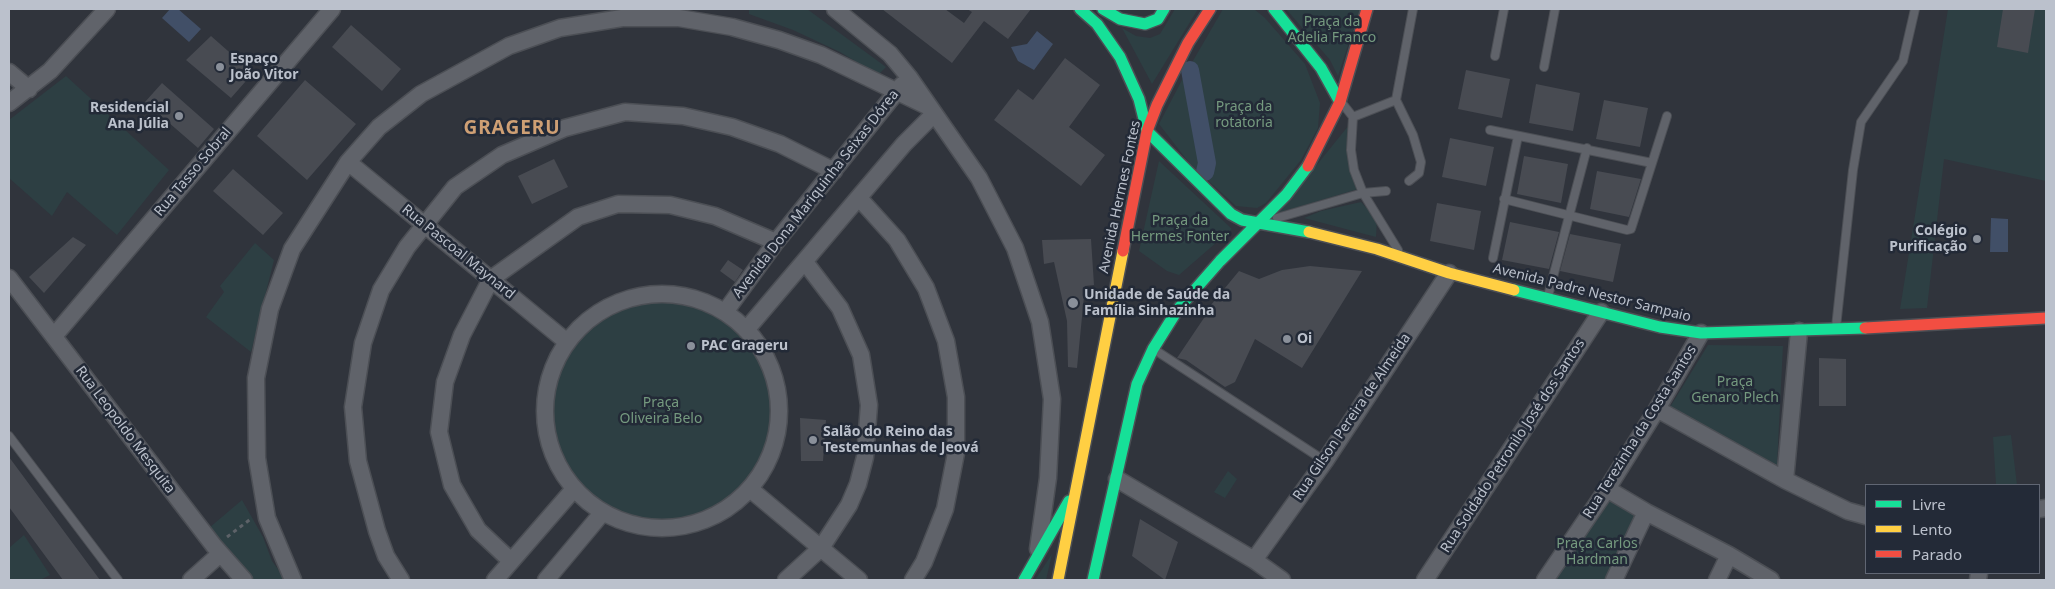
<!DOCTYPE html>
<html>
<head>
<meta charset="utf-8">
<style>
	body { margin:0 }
	#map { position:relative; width:2055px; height:589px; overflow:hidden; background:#30343c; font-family:"Noto Sans",sans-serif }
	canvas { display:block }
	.frame { position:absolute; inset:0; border:10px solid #bbc1cc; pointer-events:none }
	.legend { position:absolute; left:1865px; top:484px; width:175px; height:90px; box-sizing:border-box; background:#232a37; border:1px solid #606673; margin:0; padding:6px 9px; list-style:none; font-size:15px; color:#bbc1cc }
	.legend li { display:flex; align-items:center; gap:10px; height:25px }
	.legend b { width:25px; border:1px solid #606673 }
</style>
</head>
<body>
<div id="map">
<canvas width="2055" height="589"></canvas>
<div class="frame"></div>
<ul class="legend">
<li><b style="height:6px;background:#16e098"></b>Livre</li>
<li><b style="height:6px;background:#ffcf43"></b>Lento</li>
<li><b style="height:6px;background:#f24e42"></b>Parado</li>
</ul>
</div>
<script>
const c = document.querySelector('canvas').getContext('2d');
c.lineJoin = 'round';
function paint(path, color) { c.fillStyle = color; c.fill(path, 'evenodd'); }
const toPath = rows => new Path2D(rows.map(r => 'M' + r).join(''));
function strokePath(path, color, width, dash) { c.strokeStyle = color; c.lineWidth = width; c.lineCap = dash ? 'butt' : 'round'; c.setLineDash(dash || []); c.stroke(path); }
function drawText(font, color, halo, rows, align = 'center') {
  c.font = font + ' "Noto Sans",sans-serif'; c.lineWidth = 5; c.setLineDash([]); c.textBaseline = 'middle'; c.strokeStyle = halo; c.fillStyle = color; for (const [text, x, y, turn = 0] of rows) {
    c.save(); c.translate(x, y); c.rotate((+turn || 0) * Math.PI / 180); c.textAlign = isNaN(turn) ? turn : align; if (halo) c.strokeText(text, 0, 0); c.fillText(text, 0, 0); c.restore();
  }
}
paint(toPath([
	[749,9,807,9,886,67,878,75,840,52,793,30,749,14],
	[1175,9,1198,9,1152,84,1122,28,1136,36,1150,38,1160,34],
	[1223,9,1254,9,1265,18,1305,64,1320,103,1318,128,1301,160,1266,203,1257,208,1236,206,1190,164,1159,124,1183,78],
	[1286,9,1360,9,1338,76,1330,60],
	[1948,9,2046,9,2046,181,1944,159,1927,308,1900,309],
	[66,76,169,170,117,235,67,192,52,216,9,178,9,120],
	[1349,125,1347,146,1350,165,1358,189,1278,213],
	[1159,161,1232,229,1179,275,1167,271,1139,251],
	[1361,202,1377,219,1376,237,1304,218,1321,211],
	[255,243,274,260,251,352,206,317,224,292,220,286],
	'550 410a112 112 0 1 1 224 0a112 112 0 1 1-224 0Z',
	[1708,345,1783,346,1777,465,1670,407],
	[2011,435,2017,485,1996,485,1993,437],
	[1228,471,1237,479,1225,498,1214,492],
	[1607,491,1644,513,1612,580,1548,580],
	[242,500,263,537,272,561,286,580,253,580,209,528],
	[24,535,50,575,40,580,9,580,9,548],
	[1052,554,1046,580,1035,580]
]), '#2d3f43');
paint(toPath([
	[170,9,178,9,201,29,189,42,162,18],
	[1037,31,1053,44,1034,70,1018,61,1011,47,1027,44],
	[1991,218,2008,219,2008,252,1990,252]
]), '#414f67');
strokePath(toPath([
	[1190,70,1207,163,1205,172]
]), '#414f67', 18);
paint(toPath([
	[882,9,945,9,964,23,972,12,967,9,1031,9,1008,39,984,21,952,63],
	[2003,9,2035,9,2028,53,1997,47],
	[351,25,401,69,382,91,332,47],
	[211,36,253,73,231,98,186,60],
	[1065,58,1100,85,1069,127,1105,155,1081,186,994,120,1018,89,1033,100],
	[1466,70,1510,79,1502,118,1458,109],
	[305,80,356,124,307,180,257,136],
	[162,83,214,129,198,148,145,102],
	[1536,84,1580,93,1573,131,1529,123],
	[1604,100,1648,108,1640,147,1596,139],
	[1450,138,1494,147,1486,186,1442,177],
	[1524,156,1568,164,1561,203,1517,194],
	[554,159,568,187,532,204,518,176],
	[233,169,283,213,263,235,213,191],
	[1597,171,1641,179,1629,217,1590,209],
	[1437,203,1481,211,1474,250,1430,241],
	[1510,222,1559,232,1549,269,1502,260],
	[1570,234,1621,244,1613,282,1560,271],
	[73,237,86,245,44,293,29,277],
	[1091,239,1094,285,1085,286,1077,368,1068,367,1067,321,1054,262,1044,264,1042,240],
	[728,260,743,270,735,282,720,271],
	[1310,266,1362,271,1302,368,1255,339,1235,382,1225,387,1186,360,1177,358,1208,312,1206,311,1239,271,1259,279,1282,270],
	[1819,358,1846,359,1846,406,1819,406],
	[800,418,826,420,823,461,801,461],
	[9,457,100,580,63,580,9,507],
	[1140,519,1178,542,1165,580,1132,556]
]), '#484b52');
const lane = toPath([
	[1495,56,1504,9],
	[1544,67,1555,9],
	[1353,117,1396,100],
	[1490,130,1652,163],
	[1409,181,1419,173,1421,162,1413,135,1396,100,1413,9],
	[1386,191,1363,193,1398,250],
	[1504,199,1627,230,1631,229,1667,116],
	[1277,218,1363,193,1354,170,1351,150,1353,117,1342,103],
	[1493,258,1518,136],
	[1548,296,1587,148],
	[1836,327,1853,170,1861,122,1903,61,1915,9],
	[1155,350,1325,461],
	[9,436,118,580]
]);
const street = toPath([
	[835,9,890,54,909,77,979,178,1015,248,1040,322,1052,399,1048,478,1038,549],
	[9,72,29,89],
	[9,103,50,71,107,9],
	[348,162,567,342],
	[859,198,897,240,926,288,946,341,956,397,956,453,945,509,924,562,913,580],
	[9,278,214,546,244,580],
	'545 411a117 117 0 1 1 234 0a117 117 0 1 1-234 0Z',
	[725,312,776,242,902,85],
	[746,330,904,144,933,115],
	[54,336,332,9],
	[1657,409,1785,480,1848,511,1866,516],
	[1117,479,1254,560,1282,580],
	[1785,480,1799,331],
	[750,489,859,580],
	[1607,489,1646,512,1729,555,1771,580],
	[2039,509,2046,508],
	[1254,560,1325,461,1449,273],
	[511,561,478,530,452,485,439,432,445,382,462,335,491,279,578,217,618,204,670,205,715,216,776,242],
	[191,580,220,554],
	[293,580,267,518,257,458,256,378,270,309,292,249,348,162,379,127,421,94,509,46,560,28,622,18,679,18,732,27,779,40,821,55,927,106],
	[401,580,386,556,377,531,358,461,353,407,363,343,381,290,407,247,455,187,502,155,565,128,625,112,683,116,732,127,780,144,834,171],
	[495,580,574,489],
	[546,580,603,512],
	[786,580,821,548,849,505,858,484,865,457,869,405,861,355,840,308,805,262],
	[1425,580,1601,312],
	[1545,580,1607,489,1657,409,1701,333],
	[1614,580,1646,512],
	[1717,580,1729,555],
	[1978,580,1979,573]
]);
const fast = toPath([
	[1080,9,1097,24,1120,57,1139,99,1147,131,1231,214,1242,220,1309,232],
	[1103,9,1120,19,1145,24,1158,19,1164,9],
	[1274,9,1321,68,1340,102],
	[1514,290,1660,327,1701,333,1865,328],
	[1024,580,1069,501],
	[1093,580,1137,384,1153,349,1178,309,1220,261,1286,195,1308,166]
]);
const slow = toPath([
	[1309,232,1377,249,1449,273,1514,290],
	[1058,580,1123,251]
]);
const jam = toPath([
	[1308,166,1340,102,1367,9],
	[1123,251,1147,131,1157,105,1188,43,1210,9],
	[1865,328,2046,318]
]);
strokePath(lane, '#4c4f55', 10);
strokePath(street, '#4c4f55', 19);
strokePath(fast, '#4c4f55', 14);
strokePath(slow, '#4c4f55', 14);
strokePath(jam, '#4c4f55', 14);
strokePath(toPath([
	[227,537,252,518]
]), '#5d6268', 3, [4, 4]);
strokePath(lane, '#60636a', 8);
strokePath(street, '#60636a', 16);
strokePath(fast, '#16e098', 11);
strokePath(slow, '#ffcf43', 11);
strokePath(jam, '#f24e42', 11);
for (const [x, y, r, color] of [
	[220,67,5,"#8a909a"],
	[179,116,5,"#8a909a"],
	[1977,239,5,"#8a909a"],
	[1073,303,6,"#8a909a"],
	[1287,339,5,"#8a909a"],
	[691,346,5,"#8a909a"],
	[813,440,5,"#8a909a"]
]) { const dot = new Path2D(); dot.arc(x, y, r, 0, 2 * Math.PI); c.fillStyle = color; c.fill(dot); strokePath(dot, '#232a37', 2); }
drawText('14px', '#759a7f', '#232a37', [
	["Praça da",1332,22],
	["Adelia Franco",1332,38],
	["Praça da",1244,107],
	["rotatoria",1244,123],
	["Praça da",1180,221],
	["Hermes Fonter",1180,237],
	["Praça",1735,382],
	["Genaro Plech",1735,398],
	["Praça",661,403],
	["Oliveira Belo",661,419],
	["Praça Carlos",1597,544],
	["Hardman",1597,560]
]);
drawText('bold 14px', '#bbc1cc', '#232a37', [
	["Espaço",230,59],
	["João Vitor",230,75],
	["Residencial",169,108,"right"],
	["Ana Júlia",169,124,"right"],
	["Colégio",1967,231,"right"],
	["Purificação",1967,247,"right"],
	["Unidade de Saúde da",1084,295],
	["Família Sinhazinha",1084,311],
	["Oi",1297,339],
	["PAC Grageru",701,346],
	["Salão do Reino das",823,432],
	["Testemunhas de Jeová",823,448]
], 'left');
drawText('14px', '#bbc1cc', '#232a37', [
	["Rua Tasso Sobral",193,172,-50],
	["Avenida Dona Mariquinha Seixas Dórea",816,194,-52],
	["Avenida Hermes Fontes",1120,197,-78],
	["Rua Pascoal Maynard",458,252,39],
	["Avenida Padre Nestor Sampaio",1592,293,14],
	["Rua Gilson Pereira de Almeida",1352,417,-56],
	["Rua Leopoldo Mesquita",125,430,53],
	["Rua Terezinha da Costa Santos",1640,432,-58],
	["Rua Soldado Petronilo José dos Santos",1513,446,-57]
]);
c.letterSpacing = '1px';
drawText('bold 19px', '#ce9f74', '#232a37', [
	["GRAGERU",512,129]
]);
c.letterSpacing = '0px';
</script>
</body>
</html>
